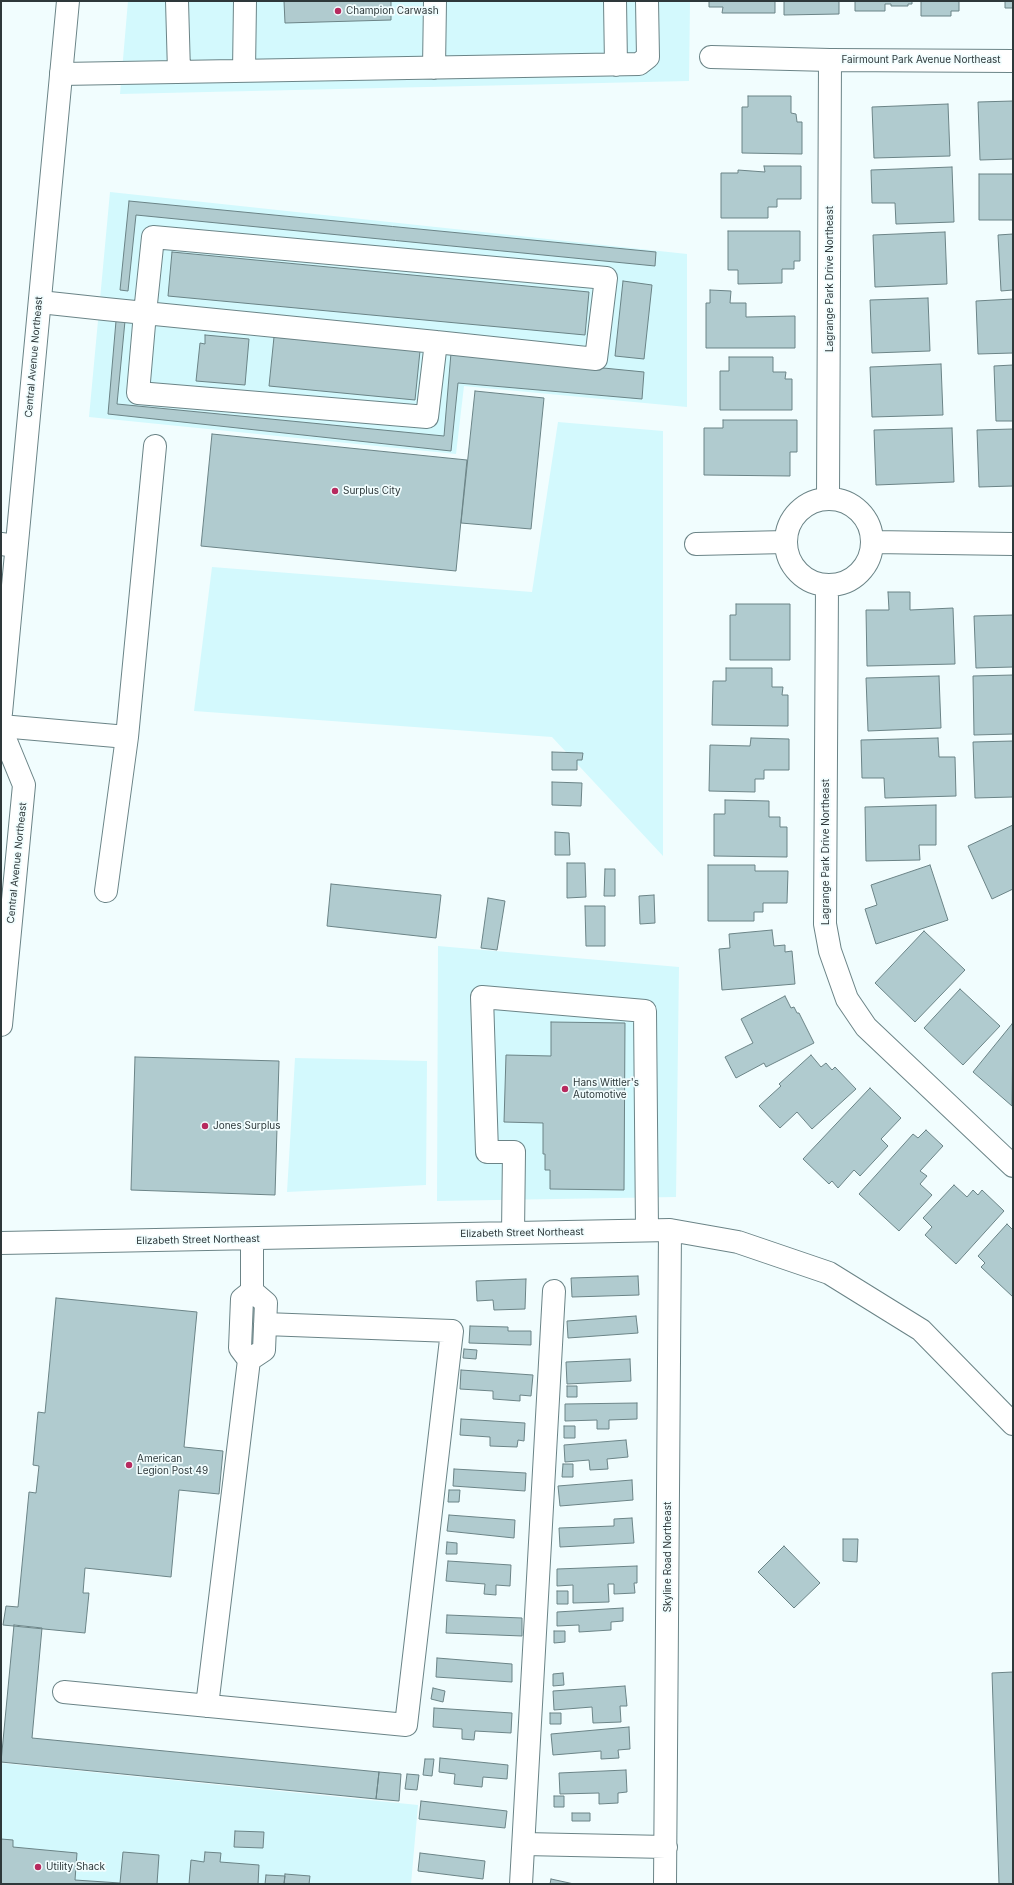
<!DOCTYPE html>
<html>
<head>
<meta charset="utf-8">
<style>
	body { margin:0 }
	#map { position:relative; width:1014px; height:1885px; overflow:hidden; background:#f1fdfe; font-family:Inter,sans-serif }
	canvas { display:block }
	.frame { position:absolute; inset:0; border:2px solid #2e383a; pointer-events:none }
</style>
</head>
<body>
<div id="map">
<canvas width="1014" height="1885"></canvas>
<div class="frame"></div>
</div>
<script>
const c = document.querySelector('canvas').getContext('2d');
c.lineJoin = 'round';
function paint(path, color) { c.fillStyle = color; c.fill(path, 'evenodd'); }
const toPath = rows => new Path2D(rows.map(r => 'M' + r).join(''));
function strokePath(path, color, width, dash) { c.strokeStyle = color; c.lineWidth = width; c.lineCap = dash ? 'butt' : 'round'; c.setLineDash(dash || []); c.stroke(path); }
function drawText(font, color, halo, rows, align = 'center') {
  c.font = font + ' Inter,sans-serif'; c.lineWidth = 3.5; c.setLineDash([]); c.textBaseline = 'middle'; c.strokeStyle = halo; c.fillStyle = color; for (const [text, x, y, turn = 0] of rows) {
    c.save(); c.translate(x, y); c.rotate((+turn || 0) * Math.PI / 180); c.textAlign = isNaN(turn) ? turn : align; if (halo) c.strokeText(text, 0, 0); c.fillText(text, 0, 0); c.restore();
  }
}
paint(toPath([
	[128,1,690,1,689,81,120,94],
	[110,192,687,254,687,407,464,386,456,454,89,417],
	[558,422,663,431,663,856,552,737,194,711,212,567,532,592],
	[438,946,679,967,676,1197,437,1201],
	[295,1058,427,1061,426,1185,287,1192],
	[1,1763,418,1805,411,1884,1,1884]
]), '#d3f9fd');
const building = toPath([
	[284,1,391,1,391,20,285,23,284,1],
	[709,1,775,1,775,13,722,13,723,7,709,7,709,1],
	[784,1,839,1,839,14,784,15,784,1],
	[855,1,912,1,912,4,908,4,908,6,891,6,891,4,885,4,885,11,855,11,855,1],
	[921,1,959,1,959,11,951,11,951,16,921,16,921,1],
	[1005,1,1013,1,1013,8,1005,8,1005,1],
	[748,96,791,96,791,113,796,114,797,122,802,122,802,154,742,153,742,107,748,107,748,96],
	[1013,101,1013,159,980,160,978,102,1013,101],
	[948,104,950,156,874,158,872,107,948,104],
	[764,166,801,166,801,199,777,199,777,207,768,207,768,218,721,218,721,173,738,173,738,170,765,172,764,166],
	[952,167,954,222,896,224,895,203,872,203,871,170,952,167],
	[979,174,1013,174,1013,220,979,220,979,174],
	[129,201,656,252,655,266,136,215,128,291,120,290,129,201],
	[728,231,800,231,800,261,794,261,794,269,782,269,782,283,738,284,738,270,728,270,728,231],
	[945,232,947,284,875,287,873,235,945,232],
	[1013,234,1013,290,1001,291,998,235,1013,234],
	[172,252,589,292,585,335,168,296,172,252],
	[623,281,652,285,644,359,615,356,623,281],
	[710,290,731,291,730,303,746,303,746,317,795,316,795,348,706,348,706,303,710,303,710,290],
	[928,298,930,351,872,353,870,300,928,298],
	[1013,299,1013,353,978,354,976,301,1013,299],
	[116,321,125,321,117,404,444,436,451,353,644,372,642,399,458,383,451,451,108,414,116,321],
	[205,335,249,339,245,385,196,381,200,343,205,344,205,335],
	[274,337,420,351,415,400,269,386,274,337],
	[729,357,773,357,773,372,786,372,785,379,792,379,792,410,720,410,720,371,729,371,729,357],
	[941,364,943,415,872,417,870,367,941,364],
	[1013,365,1013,421,996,421,994,366,1013,365],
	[475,391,544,398,531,529,461,523,475,391],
	[723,420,797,420,797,452,790,452,790,476,704,475,704,428,723,428,723,420],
	[952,428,954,482,876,485,874,430,952,428],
	[1013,429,1013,486,979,487,977,430,1013,429],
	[212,434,467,460,456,571,201,546,212,434],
	[888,592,910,592,910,610,953,608,955,664,867,666,866,610,889,610,888,592],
	[736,604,790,604,790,660,730,660,730,615,736,615,736,604],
	[1013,615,1013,667,976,668,974,616,1013,615],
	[726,668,772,668,772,687,783,687,782,695,788,695,788,726,712,725,713,681,726,681,726,668],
	[1013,675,1013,734,974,735,973,676,1013,675],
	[939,676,941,728,868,731,866,678,939,676],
	[751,738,789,739,789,770,764,770,764,779,755,779,755,792,709,791,710,745,750,746,751,738],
	[938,738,939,757,955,757,956,796,885,798,884,778,862,778,861,740,938,738],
	[1013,741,1013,797,975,798,973,742,1013,741],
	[552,752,583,753,582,760,577,760,577,770,552,770,552,752],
	[552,782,582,783,581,806,552,805,552,782],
	[725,800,769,801,769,817,780,817,780,827,787,827,787,857,714,856,714,814,725,814,725,800],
	[936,805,936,845,919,845,920,860,866,861,865,807,936,805],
	[1013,825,1013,889,992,899,968,846,1013,825],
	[555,832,569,833,570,855,555,855,555,832],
	[567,863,585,863,586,897,567,898,567,863],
	[708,865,755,865,755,871,788,871,787,903,763,903,763,912,754,912,754,921,708,921,708,865],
	[930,865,948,920,876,944,865,909,877,905,871,885,930,865],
	[605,869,615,869,615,896,604,896,605,869],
	[331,884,441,895,436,938,327,926,331,884],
	[654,895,655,923,640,924,639,896,654,895],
	[488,898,505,901,497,950,481,948,488,898],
	[585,906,605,906,605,946,586,946,585,906],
	[772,930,774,946,785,945,785,952,792,951,795,984,722,990,719,949,730,948,729,934,772,930],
	[924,931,965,970,915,1022,875,983,924,931],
	[960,989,1000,1026,963,1065,924,1028,960,989],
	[785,996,791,1008,794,1007,797,1013,799,1013,814,1043,766,1067,764,1063,736,1078,725,1057,753,1043,741,1019,785,996],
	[551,1022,625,1023,624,1190,550,1189,550,1170,545,1170,545,1154,543,1154,543,1123,504,1122,506,1055,551,1056,551,1022],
	[1012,1024,1013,1025,1012,1106,973,1072,1012,1024],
	[811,1055,821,1067,826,1063,832,1070,835,1067,856,1089,812,1129,797,1112,780,1128,759,1106,781,1086,779,1084,811,1055],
	[135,1057,279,1061,275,1195,131,1190,135,1057],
	[870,1088,901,1118,881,1139,888,1146,860,1176,854,1170,838,1188,832,1181,829,1184,803,1159,870,1088],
	[926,1130,943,1146,920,1171,927,1176,920,1184,932,1195,899,1231,859,1194,913,1134,918,1138,926,1130],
	[954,1185,967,1197,973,1190,978,1195,982,1190,1004,1211,956,1264,925,1235,932,1227,923,1218,954,1185],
	[1007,1224,1013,1230,1013,1297,981,1267,985,1263,978,1256,1007,1224],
	[638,1276,639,1295,572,1297,571,1278,638,1276],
	[526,1279,525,1309,494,1310,493,1300,477,1301,476,1281,526,1279],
	[56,1298,197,1312,184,1447,223,1451,219,1494,179,1490,171,1577,85,1568,83,1593,89,1593,85,1633,3,1625,6,1606,18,1607,29,1492,36,1493,39,1466,33,1465,38,1412,45,1413,56,1298],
	[636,1316,638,1333,568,1338,567,1321,636,1316],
	[470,1326,508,1327,508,1331,531,1331,531,1345,469,1343,470,1326],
	[464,1349,477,1350,476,1359,463,1358,464,1349],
	[630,1359,631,1381,567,1384,566,1362,630,1359],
	[461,1370,533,1375,531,1396,520,1395,520,1401,493,1399,493,1391,460,1389,461,1370],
	[567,1386,577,1386,577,1397,567,1397,567,1386],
	[637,1403,637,1419,609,1420,609,1429,597,1429,597,1420,565,1421,565,1404,637,1403],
	[461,1419,525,1423,524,1441,518,1440,517,1447,490,1446,490,1437,460,1435,461,1419],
	[564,1426,575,1426,575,1438,564,1438,564,1426],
	[626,1440,628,1457,607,1459,608,1469,590,1470,589,1460,565,1462,564,1445,626,1440],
	[563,1464,573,1464,573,1477,562,1477,563,1464],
	[454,1469,526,1473,525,1491,453,1486,454,1469],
	[632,1480,633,1500,560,1506,558,1486,632,1480],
	[449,1490,460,1490,459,1502,448,1502,449,1490],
	[449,1515,515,1520,514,1538,447,1531,449,1515],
	[632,1518,634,1543,560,1547,559,1528,614,1526,614,1519,632,1518],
	[843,1539,858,1539,857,1562,843,1561,843,1539],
	[447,1542,457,1543,457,1554,446,1554,447,1542],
	[784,1546,820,1583,794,1608,758,1572,784,1546],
	[448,1561,511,1565,510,1586,496,1585,496,1595,484,1594,485,1584,446,1581,448,1561],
	[637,1566,637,1583,634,1583,635,1593,614,1594,614,1584,608,1584,609,1602,573,1603,573,1585,557,1586,557,1569,637,1566],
	[557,1591,568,1591,568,1604,557,1604,557,1591],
	[623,1608,623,1621,611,1622,611,1630,579,1632,579,1625,557,1626,557,1612,623,1608],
	[447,1615,522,1618,522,1636,446,1633,447,1615],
	[14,1625,42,1628,32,1738,379,1772,376,1799,1,1762,14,1625],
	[554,1631,565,1631,565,1642,554,1643,554,1631],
	[437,1658,512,1664,512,1682,436,1677,437,1658],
	[1013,1672,1013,1884,999,1884,992,1673,1013,1672],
	[563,1673,564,1685,553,1686,553,1674,563,1673],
	[625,1686,627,1706,620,1706,621,1722,593,1723,592,1707,554,1710,553,1691,625,1686],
	[433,1688,445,1691,443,1702,431,1699,433,1688],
	[434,1708,512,1713,511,1733,475,1731,474,1740,462,1739,462,1729,433,1727,434,1708],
	[550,1713,561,1713,561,1724,550,1724,550,1713],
	[629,1727,630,1749,618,1750,619,1758,601,1759,601,1751,553,1755,551,1734,629,1727],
	[440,1758,508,1765,507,1779,483,1777,482,1787,454,1784,455,1774,439,1772,440,1758],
	[425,1759,434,1759,432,1776,423,1775,425,1759],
	[626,1770,627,1792,618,1793,618,1803,599,1804,599,1793,560,1794,559,1773,626,1770],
	[379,1772,401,1774,399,1801,376,1799,379,1772],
	[407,1774,419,1775,417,1790,405,1789,407,1774],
	[554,1796,564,1796,564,1807,554,1807,554,1796],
	[421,1801,507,1811,505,1828,419,1819,421,1801],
	[572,1813,590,1813,590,1821,572,1821,572,1813],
	[235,1831,264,1832,263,1848,234,1847,235,1831],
	[1,1839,13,1840,13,1847,77,1853,75,1880,120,1883,123,1852,159,1855,157,1884,1,1884,1,1839],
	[205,1852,221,1853,220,1862,259,1865,258,1884,189,1884,191,1860,204,1862,205,1852],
	[420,1853,485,1861,483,1879,418,1871,420,1853],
	[285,1874,310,1876,309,1884,284,1884,285,1874],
	[266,1875,285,1876,284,1884,265,1884,266,1875],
	[551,1879,574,1884,550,1884,551,1879]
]);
paint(building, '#b0cbcf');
strokePath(building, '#6b8487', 1);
const minor = toPath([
	[177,1,179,72],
	[615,1,616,65],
	[711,57,830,60,1013,61],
	[434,68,435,1],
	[244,71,245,1],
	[61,74,639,64,648,57,647,1],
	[40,302,105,309,145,313,436,342,596,359,606,278,153,237,145,313,138,393,427,417,436,342],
	[828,498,830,60],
	'786 542a43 43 0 1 1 86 0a43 43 0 1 1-86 0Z',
	[873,542,1013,544],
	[1,544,16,546],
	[696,544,786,542],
	[827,586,825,924,830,951,847,999,866,1027,1013,1166],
	[1,726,127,737],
	[106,891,127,737,155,446],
	[513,1233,514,1152,487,1152,482,997,645,1011,647,1230],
	[1,1243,670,1230,738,1242,829,1273,921,1330,1013,1424],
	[249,1360,264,1350,266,1303,252,1291,252,1239],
	[64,1692,406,1725,452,1331,265,1324],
	[207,1706,249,1360,240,1348,242,1299,252,1291],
	[524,1844,666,1847],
	[521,1884,554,1291],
	[665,1884,670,1230]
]);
const major = toPath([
	[1,713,68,1],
	[1,729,24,785,1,1025]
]);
strokePath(minor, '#6b8487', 24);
strokePath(major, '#6b8487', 24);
strokePath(minor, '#fff', 22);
strokePath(major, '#fff', 22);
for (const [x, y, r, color] of [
	[338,11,4,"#b72a5f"],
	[335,491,4,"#b72a5f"],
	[565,1089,4,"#b72a5f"],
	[205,1126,4,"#b72a5f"],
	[129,1465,4,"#b72a5f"],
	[38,1867,4,"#b72a5f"]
]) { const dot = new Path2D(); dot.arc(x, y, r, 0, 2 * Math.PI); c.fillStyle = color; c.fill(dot); strokePath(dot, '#f1fdfe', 1.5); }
drawText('10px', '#2e383a', '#f1fdfe', [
	["Champion Carwash",346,11],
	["Surplus City",343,491],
	["Hans Wittler's",573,1083],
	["Automotive",573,1095],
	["Jones Surplus",213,1126],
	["American",137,1459],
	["Legion Post 49",137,1471],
	["Utility Shack",46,1867]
], 'left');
drawText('10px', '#2e383a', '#f1fdfe', [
	["Fairmount Park Avenue Northeast",921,60],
	["Lagrange Park Drive Northeast",830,279,-90],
	["Central Avenue Northeast",34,357,-85],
	["Lagrange Park Drive Northeast",826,852,-90],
	["Central Avenue Northeast",17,863,-84],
	["Elizabeth Street Northeast",522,1233,-1],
	["Elizabeth Street Northeast",198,1240,-1],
	["Skyline Road Northeast",668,1557,-90]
]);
</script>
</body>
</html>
